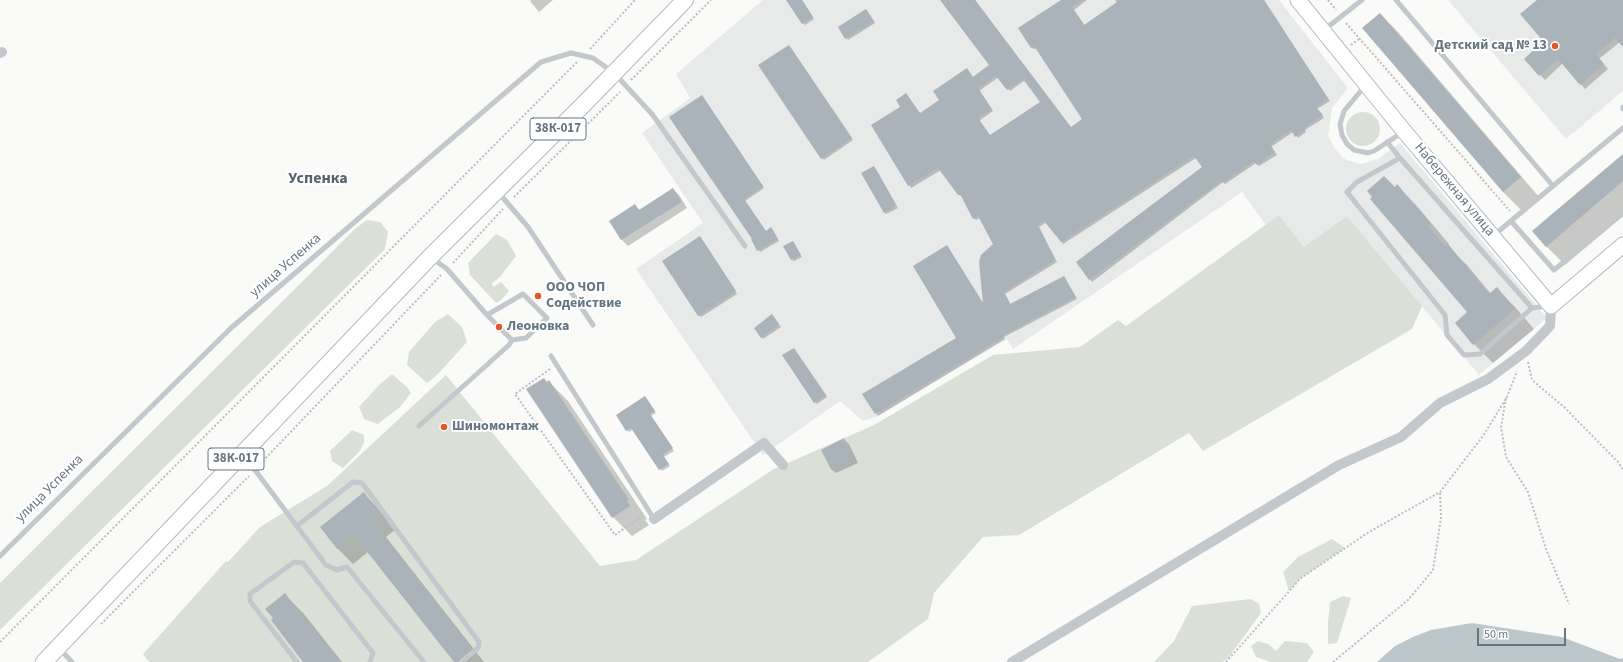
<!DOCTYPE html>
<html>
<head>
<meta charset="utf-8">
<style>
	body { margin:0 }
	#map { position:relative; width:1623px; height:662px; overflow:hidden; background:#fafaf8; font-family:"Source Sans 3",sans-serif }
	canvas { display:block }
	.scale { position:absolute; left:1477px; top:628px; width:89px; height:18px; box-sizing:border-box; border:2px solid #657683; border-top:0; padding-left:5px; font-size:12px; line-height:14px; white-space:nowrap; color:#657683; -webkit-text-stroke:3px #fff; paint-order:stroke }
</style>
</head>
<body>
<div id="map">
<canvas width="1623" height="662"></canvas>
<div class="scale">50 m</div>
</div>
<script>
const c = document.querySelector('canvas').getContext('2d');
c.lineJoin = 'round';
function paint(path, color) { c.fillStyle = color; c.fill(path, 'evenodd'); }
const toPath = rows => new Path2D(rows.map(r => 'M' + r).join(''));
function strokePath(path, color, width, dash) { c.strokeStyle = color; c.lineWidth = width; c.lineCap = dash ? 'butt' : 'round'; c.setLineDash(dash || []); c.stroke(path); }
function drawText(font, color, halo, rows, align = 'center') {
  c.font = font + ' "Source Sans 3",sans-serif'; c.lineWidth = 4; c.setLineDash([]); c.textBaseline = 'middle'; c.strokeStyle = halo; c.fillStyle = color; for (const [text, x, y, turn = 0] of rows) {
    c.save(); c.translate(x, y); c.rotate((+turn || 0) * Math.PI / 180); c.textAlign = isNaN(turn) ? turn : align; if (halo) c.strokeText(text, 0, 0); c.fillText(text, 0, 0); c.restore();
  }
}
paint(toPath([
	[763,0,1279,0,1348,88,1332,108,1328,136,1335,149,1346,160,1361,164,1378,159,1400,143,1547,318,1479,375,1347,216,1304,247,1279,215,1266,225,1242,192,1013,349,1007,339,876,417,863,421,840,401,763,455,636,269,703,223,642,133,690,98,676,74],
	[1448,0,1623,0,1623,91,1566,139]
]), '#e8e9e9');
paint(toPath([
	'1346 129a17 17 0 1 1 34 0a17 17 0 1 1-34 0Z',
	[1279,215,1304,247,1347,216,1422,306,1412,329,1203,451,1189,433,1019,535,983,537,934,593,928,619,868,662,149,662,143,654,226,561,228,562,260,527,327,486,446,375,600,566,636,560,774,469,874,425,993,355,1080,347,1118,320,1126,326],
	[367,220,380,222,388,232,385,249,0,630,0,583,356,228],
	[496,234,507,240,516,256,500,277,492,283,493,287,501,282,509,291,501,300,496,303,470,275,468,263],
	[448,314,462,327,467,342,438,374,427,383,407,365,409,352,435,322],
	[392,374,407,387,411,393,400,407,378,424,364,419,359,407,379,385],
	[352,430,364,435,364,442,360,451,343,468,332,461,330,451],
	[1332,539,1345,548,1301,578,1289,591,1283,572,1298,557],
	[1343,596,1351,598,1337,643,1328,644,1328,623,1330,602],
	[1251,599,1259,604,1261,613,1229,657,1223,662,1154,662,1174,641,1192,606],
	[1258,641,1268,644,1276,651,1285,641,1307,643,1314,652,1307,662,1271,662,1256,657,1251,646]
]), '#dadfd7');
paint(toPath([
	[1472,623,1562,637,1620,659,1623,658,1623,662,1377,662,1395,646,1413,637,1431,630]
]), '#bbc7cb');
paint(toPath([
	[531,0,553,0,539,12,530,1],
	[802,0,814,19,805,25,803,23],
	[941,0,975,0,1071,128,1083,119,1037,48,1034,49,1032,48,1020,28,1063,0,1087,0,1074,10,1085,26,1117,3,1115,0,1264,0,1330,101,1317,109,1324,118,1305,130,1306,132,1298,138,1293,132,1271,147,1277,155,1259,166,1256,163,1225,184,1223,182,1092,282,1077,263,1203,167,1196,158,1063,244,1047,222,1039,227,1057,262,1005,294,1011,305,1064,277,1077,299,1004,337,1005,339,878,416,864,394,958,338,947,246,984,305,994,245,980,218,976,220,974,218,962,196,959,195,941,170,911,188,872,125,920,114,990,65],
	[999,77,1010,91,1025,80,1041,102,990,136,979,121,993,111,979,91],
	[1538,0,1623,0,1623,45,1620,42,1599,59,1608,69,1585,89,1563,63,1545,80,1525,59,1544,42],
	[866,10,875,23,848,40,839,27],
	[1380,14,1399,33,1539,197,1522,211,1503,192,1364,28],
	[791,48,853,140,824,160,822,158],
	[703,98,764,188,745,201,766,232,773,231,779,241,760,252,753,239],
	[1623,156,1623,216,1565,265,1546,246],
	[876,169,898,208,886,214,884,212],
	[1397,186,1416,205,1449,244,1447,246,1467,265,1491,294,1497,289,1516,308,1534,329,1493,363,1474,344,1469,312,1395,188],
	[673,189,679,195,687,208,628,246,622,240,610,222,635,206,640,210],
	[702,240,737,294,701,317,699,315],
	[793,242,802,257,794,261,792,259],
	[774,318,781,327,763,339,761,337],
	[795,351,827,397,817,404,815,402],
	[549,382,568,401,647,519,645,520,649,525,632,536,613,517,547,383],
	[647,399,656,413,651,416,674,451,664,457,670,466,662,471,634,429,629,432,627,430],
	[844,440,849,444,858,463,836,473,831,469,822,450],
	[364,494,379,509,395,530,386,537,484,662,455,662,368,552,353,564,337,548],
	[285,595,304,614,342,662,305,662,274,619]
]), '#0003');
paint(toPath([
	[786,0,802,0,813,17,802,24],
	[940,0,975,0,1071,127,1082,119,1034,46,1031,48,1018,28,1061,0,1083,0,1072,7,1084,25,1120,0,1264,0,1328,99,1316,107,1323,115,1304,128,1305,130,1295,137,1291,130,1270,144,1275,152,1257,165,1254,161,1222,183,1221,181,1089,280,1076,262,1202,167,1194,156,1061,242,1044,221,1038,225,1055,260,1004,292,1010,304,1064,276,1076,297,1003,335,1004,337,875,414,862,394,956,338,913,266,947,245,983,303,979,262,981,255,993,244,978,216,973,219,960,194,958,195,938,168,908,186,871,125,900,107,896,100,906,93,920,113,939,100,933,91,967,68,973,77,989,65],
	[996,76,1007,90,1023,79,1040,102,990,135,978,118,992,109,978,88],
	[1537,0,1623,0,1623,47,1615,38,1596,54,1604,64,1580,85,1558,59,1539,76,1524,59,1543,41,1520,14],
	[866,9,874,21,845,39,838,27],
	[1380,13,1521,177,1503,192,1362,28],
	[789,45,852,138,821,159,758,65],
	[702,95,763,186,744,199,766,231,771,227,778,239,757,251,751,239,752,239,669,117],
	[1623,154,1623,181,1546,247,1532,231],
	[874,166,896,205,884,213,861,173],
	[1384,176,1395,187,1397,184,1431,224,1428,226,1445,246,1448,244,1489,294,1497,287,1515,309,1473,345,1455,323,1467,312,1370,199,1372,197,1367,191],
	[673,188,682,202,621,240,609,221,635,204,639,210],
	[700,236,736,291,698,316,662,261],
	[793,241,801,255,791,260,783,246],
	[772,314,779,324,761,338,754,328],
	[794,348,826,395,814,403,782,355],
	[544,378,547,382,549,380,629,500,627,501,630,506,612,518,526,389],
	[645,396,655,411,650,414,673,448,663,455,669,464,659,470,631,428,626,431,616,415],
	[844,438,854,458,831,469,821,450],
	[364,492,380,515,372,521,470,646,468,647,470,650,458,659,457,662,454,662,354,535,337,549,320,527],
	[285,593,311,627,312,626,340,662,303,662,271,620,273,618,265,609]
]), '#aab3b9');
const secondary = toPath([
	[1298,0,1404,131,1551,306,1623,245]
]);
const primary = toPath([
	[44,662,430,257,583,105,685,0]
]);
strokePath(secondary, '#b3babf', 17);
strokePath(primary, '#b5babe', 18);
strokePath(toPath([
	[1328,0,1336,10],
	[1346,23,1510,211],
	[1351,45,1359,39],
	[590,49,635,0],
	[631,80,711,0],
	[514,197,620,92],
	[453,263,503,209],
	[1528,362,1532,380,1564,407,1618,462,1623,470],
	[550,369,515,394,615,535,642,516],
	[1506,398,1501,427,1506,457,1528,492,1546,549,1569,604],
	[260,464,441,275],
	[101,624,249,476],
	[0,642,577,62],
	[1226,662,1301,578,1369,532,1440,492,1483,436,1507,397,1517,371],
	[1333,662,1408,600,1433,570,1441,518,1440,492]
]), '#bbbfc2', 2, [2, 2]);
strokePath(toPath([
	[1396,0,1553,186,1494,235],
	[1324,30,1362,0],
	[1365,86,1344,111,1340,124,1342,135,1347,144,1354,150,1368,153,1374,151,1403,132],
	[1623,107,1623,109],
	[1387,142,1400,158],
	[1553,186,1623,128],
	[498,192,528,227,593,325],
	[1511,221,1554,270,1623,213],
	[432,258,447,269,487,315,512,340,526,338,547,318,523,294,487,315],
	[1532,308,1400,158,1357,182,1347,192,1445,315,1447,335,1464,355,1480,354,1532,308,1548,306],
	[551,356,654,519],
	[419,426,509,345,512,340],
	[241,458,255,470,326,565,337,570,347,567,424,662],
	[297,526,353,482,362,483,479,642,478,648,461,662],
	[0,556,231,328,541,62,571,53,593,58,614,73,652,114,745,246],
	[60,649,72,662],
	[297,662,250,601,250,594,294,562,303,563,373,653,370,662]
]), '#c3c8cc', 5);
strokePath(toPath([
	[0,53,2,52],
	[654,519,764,443,783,465],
	[1012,662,1339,465,1401,437,1440,403,1488,379,1526,351,1550,326,1551,306]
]), '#c3c8cc', 10);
strokePath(secondary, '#fff', 15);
strokePath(primary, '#fff', 16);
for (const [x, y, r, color] of [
	[1555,46,4,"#e4572e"],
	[538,296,4,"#e4572e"],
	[499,327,4,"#e4572e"],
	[444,427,4,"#e4572e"]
]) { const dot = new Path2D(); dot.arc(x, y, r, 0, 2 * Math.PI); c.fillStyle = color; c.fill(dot); strokePath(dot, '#fff', 1.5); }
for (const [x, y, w] of [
	[558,129,56],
	[236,459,56]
]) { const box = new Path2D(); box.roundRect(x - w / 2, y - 11, w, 22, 3); c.fillStyle = '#fff'; c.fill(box); strokePath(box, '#657683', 1); }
drawText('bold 13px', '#657683', null, [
	["38К-017",558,129],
	["38К-017",236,459]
]);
drawText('bold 14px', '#657683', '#fff', [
	["Детский сад № 13",1547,46,"right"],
	["ООО ЧОП",546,288],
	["Содействие",546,304],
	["Леоновка",507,327],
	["Шиномонтаж",452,427]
], 'left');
drawText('14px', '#657683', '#fff', [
	["Набережная улица",1454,190,50],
	["улица Успенка",286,266,-41],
	["улица Успенка",50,489,-45]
]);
drawText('bold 16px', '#57646e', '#fff', [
	["Успенка",318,179]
]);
</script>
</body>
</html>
